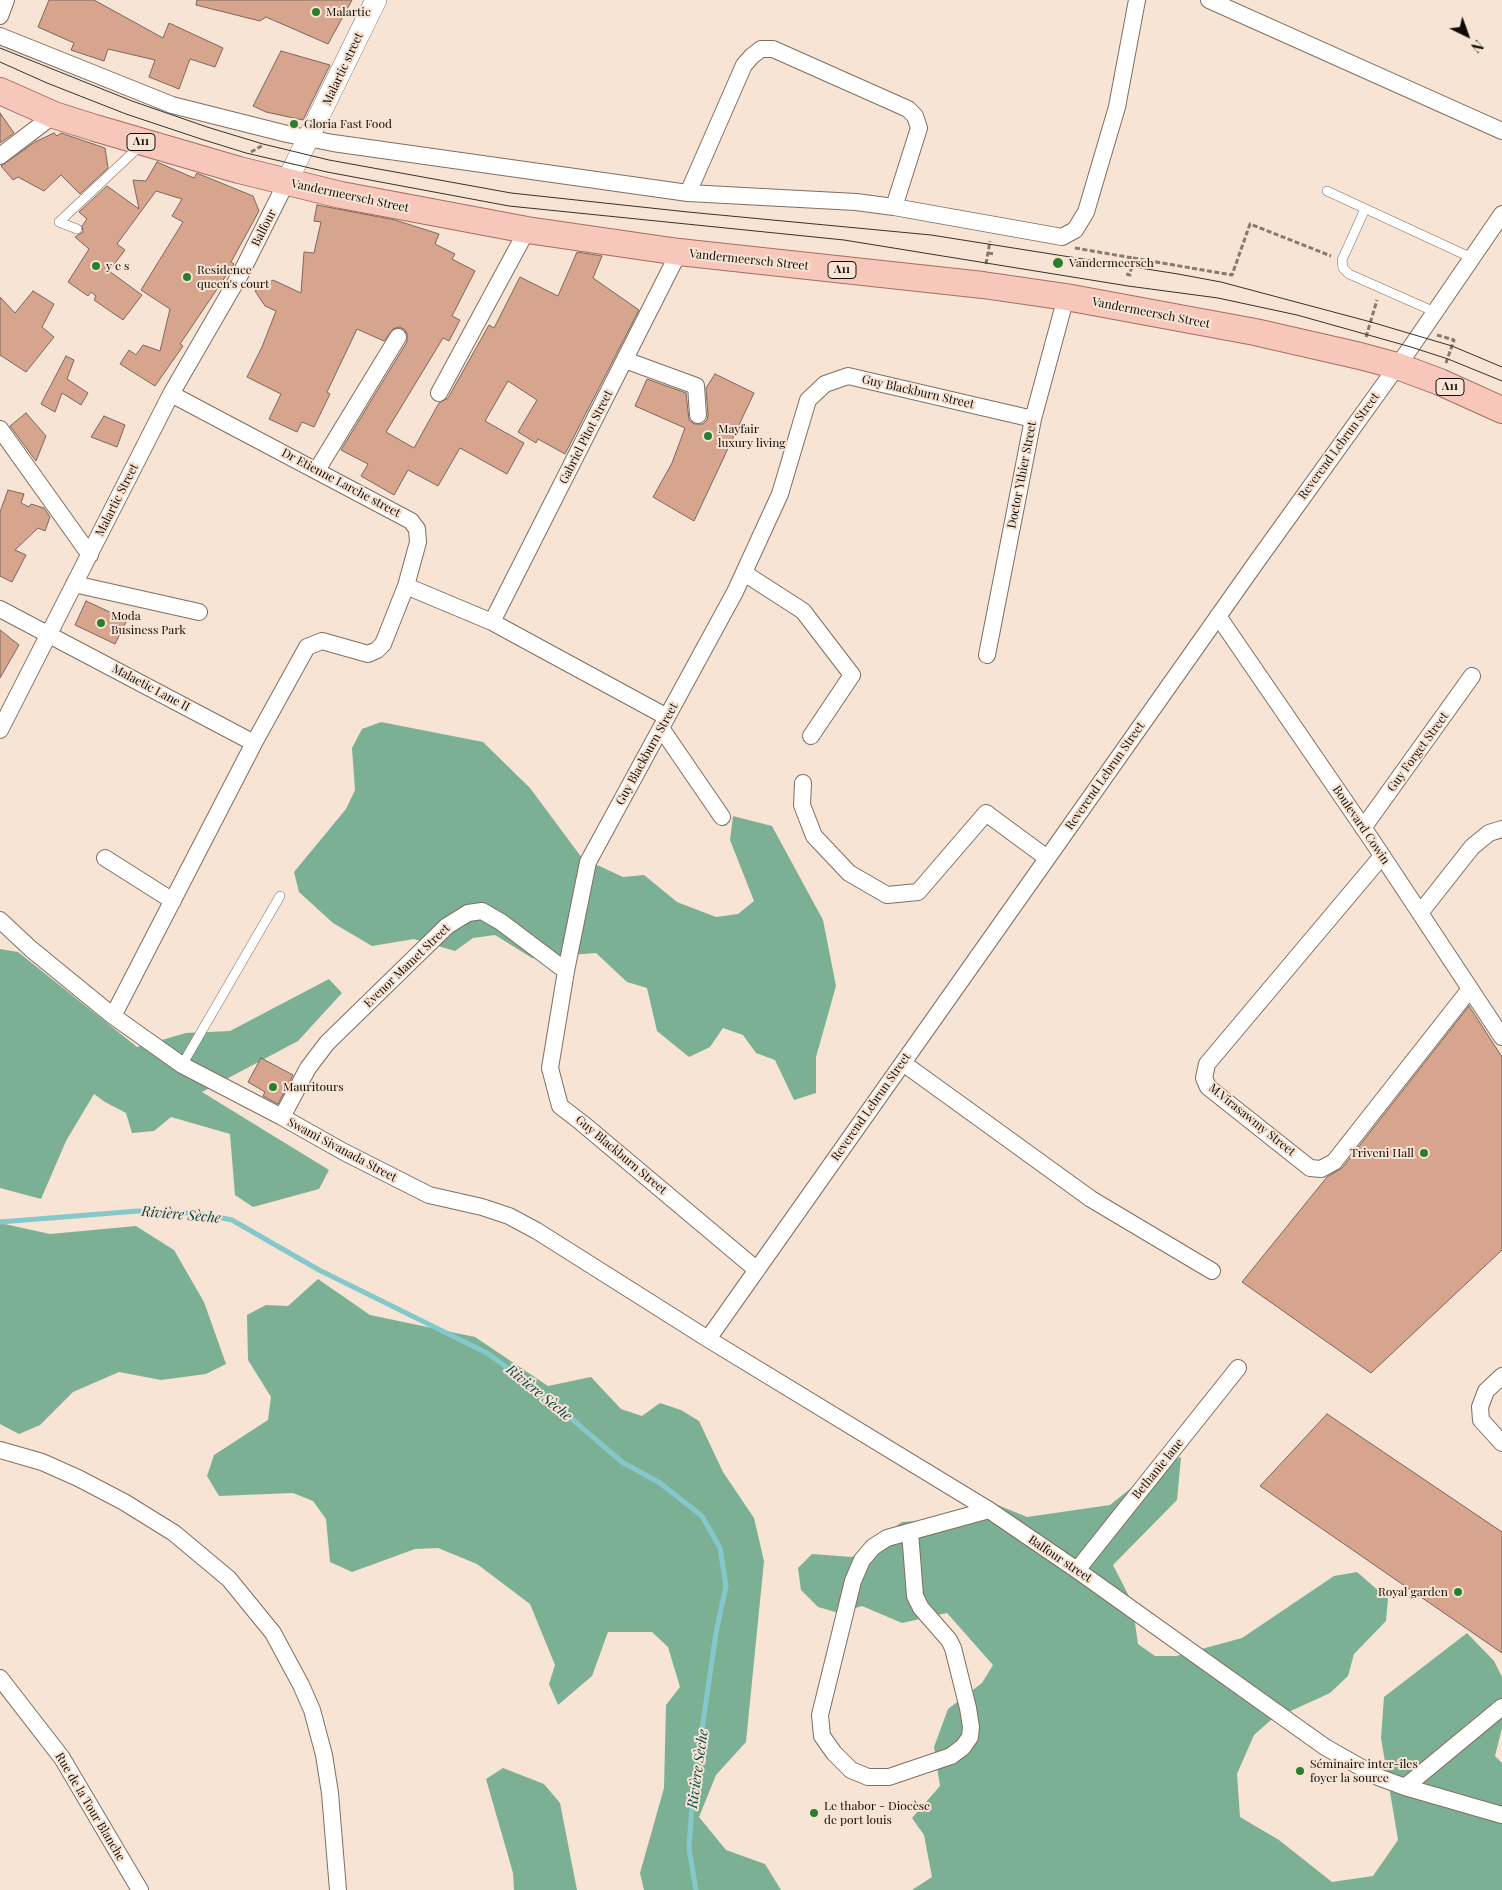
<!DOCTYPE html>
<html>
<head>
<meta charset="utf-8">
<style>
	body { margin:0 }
	#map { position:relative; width:1502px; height:1890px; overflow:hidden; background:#f7e4d4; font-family:"Playfair Display",serif }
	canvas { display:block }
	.north { position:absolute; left:1442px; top:10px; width:50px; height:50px; -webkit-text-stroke:4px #f7e4d4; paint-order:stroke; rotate:138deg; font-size:14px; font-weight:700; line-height:20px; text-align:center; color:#110b06 }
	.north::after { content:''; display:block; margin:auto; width:18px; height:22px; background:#110b06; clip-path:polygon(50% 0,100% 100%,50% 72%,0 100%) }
</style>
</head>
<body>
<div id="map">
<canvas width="1502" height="1890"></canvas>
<div class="north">N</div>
</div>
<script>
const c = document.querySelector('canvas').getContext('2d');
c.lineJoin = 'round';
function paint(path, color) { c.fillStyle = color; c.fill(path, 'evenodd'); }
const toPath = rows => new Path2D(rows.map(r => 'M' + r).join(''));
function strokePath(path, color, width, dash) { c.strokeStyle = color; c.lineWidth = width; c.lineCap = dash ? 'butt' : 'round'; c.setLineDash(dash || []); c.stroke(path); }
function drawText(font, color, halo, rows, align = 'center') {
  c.font = font + ' "Playfair Display",serif'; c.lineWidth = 4; c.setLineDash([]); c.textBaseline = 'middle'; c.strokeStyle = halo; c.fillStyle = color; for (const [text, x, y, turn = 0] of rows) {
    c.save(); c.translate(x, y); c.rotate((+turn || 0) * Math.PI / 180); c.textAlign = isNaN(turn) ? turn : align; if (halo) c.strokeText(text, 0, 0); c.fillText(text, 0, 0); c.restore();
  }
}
paint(toPath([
	[381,722,483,742,530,788,582,858,623,877,644,875,677,902,716,917,738,914,754,901,730,840,733,816,772,826,823,920,836,986,816,1057,816,1093,794,1100,775,1060,756,1053,743,1035,723,1028,710,1047,689,1057,657,1031,647,988,627,982,596,953,532,958,495,935,473,938,455,951,414,939,372,946,333,923,299,892,294,872,346,809,355,790,352,748,362,729],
	[0,949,18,952,137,1047,186,1033,230,1031,329,979,342,993,298,1041,202,1092,329,1170,319,1189,253,1207,235,1195,230,1134,171,1117,154,1131,132,1133,126,1113,105,1102,94,1094,66,1141,41,1199,0,1188],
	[0,1223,50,1234,136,1226,174,1250,204,1302,226,1364,206,1374,161,1380,119,1372,73,1392,40,1425,19,1434,0,1424],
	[318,1279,370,1315,475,1337,548,1386,591,1377,621,1409,642,1416,660,1403,681,1410,699,1421,723,1472,754,1518,764,1561,746,1742,716,1775,699,1817,726,1850,765,1864,781,1890,644,1890,640,1873,664,1788,666,1705,680,1687,668,1647,652,1632,608,1632,592,1676,558,1705,549,1684,555,1665,530,1604,477,1564,438,1548,415,1549,352,1572,330,1562,326,1519,313,1501,293,1493,219,1496,207,1476,214,1455,268,1420,271,1397,248,1360,247,1315,266,1305,288,1306],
	[1181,1457,1177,1500,1113,1565,1132,1602,1138,1644,1155,1656,1176,1656,1242,1638,1334,1576,1357,1572,1388,1599,1386,1621,1354,1654,1348,1676,1330,1693,1271,1720,1254,1735,1237,1774,1240,1817,1279,1840,1332,1882,1373,1876,1398,1840,1381,1738,1384,1697,1467,1633,1494,1661,1502,1677,1502,1728,1495,1756,1502,1763,1502,1890,912,1890,932,1877,924,1835,912,1818,940,1786,934,1747,948,1709,982,1683,993,1665,947,1613,902,1623,862,1606,839,1613,818,1607,801,1590,798,1568,812,1554,852,1557,902,1522,950,1519,988,1501,1027,1517,1110,1505,1161,1464],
	[503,1768,544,1784,560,1803,577,1890,514,1890,513,1873,486,1779]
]), '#7cb094');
strokePath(toPath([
	[0,1222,138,1211,202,1214,232,1220,319,1270,487,1353,538,1390,622,1462,660,1483,702,1516,720,1548,726,1586,716,1633,693,1791,689,1848,696,1890]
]), '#85c8cb', 5);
const building = toPath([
	[49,0,94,0,163,38,169,23,223,48,215,67,190,59,179,89,149,77,155,60,108,49,104,61,71,50,74,43,38,27,49,0],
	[197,0,352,0,328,44,266,17,260,21,196,5,197,0],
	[281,51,330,65,303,120,266,112,253,106,281,51],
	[0,113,14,133,0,143,0,113],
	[54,133,57,136,61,133,105,148,108,168,80,194,61,175,44,191,18,177,13,180,1,166,35,142,54,133],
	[157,162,194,178,197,173,199,174,253,196,259,211,231,262,234,264,180,344,183,346,155,386,120,364,129,350,136,355,143,345,160,351,170,309,141,290,183,222,172,216,182,199,156,191,117,244,125,250,109,271,142,295,123,320,94,300,96,296,91,292,88,296,68,282,89,249,75,237,83,232,82,226,87,219,79,212,107,186,139,209,133,180,146,181,157,162],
	[317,205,395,220,439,234,435,244,455,254,452,259,475,271,452,316,460,320,449,341,443,338,386,432,414,448,439,403,448,398,489,325,494,328,520,277,558,296,577,252,602,256,593,278,639,310,565,454,538,439,536,443,518,432,537,400,508,381,485,421,524,443,507,474,460,448,438,486,408,470,394,495,361,476,368,464,341,450,407,342,407,333,404,329,399,327,393,329,384,341,357,329,327,392,330,394,314,427,302,422,297,432,269,419,281,394,247,377,262,347,276,311,265,306,255,291,273,280,301,293,304,252,314,253,321,222,314,221,317,205],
	[33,291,54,304,42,327,54,337,26,372,0,355,0,297,15,313,33,291],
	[66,356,74,360,67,379,88,393,81,405,62,393,55,412,41,404,66,356],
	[715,374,754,393,694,521,653,497,672,463,685,428,635,406,647,379,686,393,689,420,694,424,703,424,707,420,708,415,706,388,715,374],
	[26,413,46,436,36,461,10,426,26,413],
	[104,416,125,425,117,447,91,437,104,416],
	[8,490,24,494,21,503,29,507,31,504,44,508,50,517,45,531,38,528,15,550,26,555,12,582,0,576,0,512,8,490],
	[86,601,127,620,115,644,75,625,86,601],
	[0,630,19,645,0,678,0,630],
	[1469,1006,1502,1057,1502,1250,1371,1373,1242,1282,1327,1177,1342,1168,1469,1006],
	[261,1058,293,1075,278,1104,263,1096,265,1092,248,1082,261,1058],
	[1327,1414,1502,1532,1502,1653,1260,1486,1327,1414]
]);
paint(building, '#d7a48d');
strokePath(building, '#7b675e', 1);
const service = toPath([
	[1327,191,1472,258],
	[1365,209,1342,260,1343,268,1349,274,1435,312],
	[77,229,59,222,140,146],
	[182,1065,280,896]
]);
const minor = toPath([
	[1209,0,1502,131],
	[0,16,6,0],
	[0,36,172,105,287,134,333,143,688,193,856,202,894,207,1062,237,1075,230,1086,212,1117,107,1137,0],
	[0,156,54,115],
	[688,193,744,65,752,56,761,49,773,49,908,109,915,116,919,128,894,207],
	[625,360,696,386,698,415],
	[439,393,527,230],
	[0,429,90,555],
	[317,470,398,337],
	[744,573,803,611,852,675,811,736],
	[74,584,199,612],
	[406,586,492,622,667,717],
	[0,609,254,743],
	[1218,616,1373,842,1502,1037],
	[492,622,679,252],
	[987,655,1033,419,1066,297],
	[661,728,722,817],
	[0,730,171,394,241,273,286,183],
	[803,783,802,805,814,836,849,873,887,895,918,892,986,813,1047,858],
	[1363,828,1472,676],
	[1382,856,1207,1064,1204,1078,1208,1087,1310,1168,1321,1169,1334,1162,1470,989],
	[105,858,173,901],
	[1420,913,1472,847,1489,833,1502,829],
	[0,920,31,949,113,1016,182,1065,282,1117,344,1152,429,1195,482,1207,509,1216,537,1231,708,1339,989,1510,1077,1570,1325,1747,1378,1777,1405,1787,1502,1815],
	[113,1016,254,743,307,647,322,641,368,654,377,650,383,644,406,586,418,542,417,529,411,521,171,394],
	[903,1063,1091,1199,1212,1271],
	[282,1117,308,1068,327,1043,447,926,468,913,482,911,501,922,566,971],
	[757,1270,582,1123,560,1106,550,1068,566,971,588,862,735,592,780,494,808,400,825,384,848,376,1033,419],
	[708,1339,1255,564,1411,347,1502,214],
	[1502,1376,1486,1391,1480,1407,1481,1420,1502,1443],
	[0,1450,42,1462,78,1478,124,1502,174,1533,229,1579,273,1633,301,1685,312,1710,324,1755,330,1793,338,1890],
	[910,1532,915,1596,921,1608,949,1640,953,1648,968,1708,971,1727,970,1737,963,1747,951,1756,889,1777,868,1777,851,1770,834,1753,822,1736,820,1715,853,1581,862,1560,873,1547,887,1538,989,1510],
	[1077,1570,1238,1368],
	[0,1678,62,1758,140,1890],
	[1405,1787,1502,1707]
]);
const tertiary = toPath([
	[286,183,376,0]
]);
const primary = toPath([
	[0,91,54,115,95,128,239,170,341,195,527,230,679,252,983,285,1066,297,1255,332,1360,356,1397,366,1440,382,1502,410]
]);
strokePath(service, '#7f6f61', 10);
strokePath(minor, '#7f6f61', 18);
strokePath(tertiary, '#7f6f61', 22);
strokePath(primary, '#a56d60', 28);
strokePath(toPath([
	[251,152,263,145],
	[1075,248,1133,258,1130,275,1126,274],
	[988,253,995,254],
	[1133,258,1232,275,1250,224,1331,256],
	[986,264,990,241],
	[1437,335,1454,340,1446,363],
	[1366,337,1377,300]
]), '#86796f', 3, [5, 2.5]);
strokePath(service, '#fff', 9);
strokePath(minor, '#fff', 16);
strokePath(tertiary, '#fff', 21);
strokePath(primary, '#f8c7bc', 26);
strokePath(toPath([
	[0,48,132,101,207,127,263,144,329,160,511,193,688,212,931,235,1178,274,1221,282,1371,322,1452,346,1502,367],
	[0,62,47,83,126,114,201,139,246,153,327,172,509,206,844,240,1128,286,1218,298,1297,315,1411,347,1448,359,1502,381]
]), '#39302a', 1);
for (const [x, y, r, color] of [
	[316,12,5,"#297f2d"],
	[294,124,5,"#297f2d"],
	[1058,263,6,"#297f2d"],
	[96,266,5,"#297f2d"],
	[187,277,5,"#297f2d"],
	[708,436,5,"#297f2d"],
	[101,623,5,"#297f2d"],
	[273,1087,5,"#297f2d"],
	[1424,1153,5,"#297f2d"],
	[1458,1592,5,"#297f2d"],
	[1300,1771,5,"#297f2d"],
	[814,1813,5,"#297f2d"]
]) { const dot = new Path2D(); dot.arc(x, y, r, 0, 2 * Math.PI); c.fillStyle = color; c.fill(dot); strokePath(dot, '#f7e4d4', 2); }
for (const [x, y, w] of [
	[141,142,28],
	[842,270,28],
	[1450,387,28]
]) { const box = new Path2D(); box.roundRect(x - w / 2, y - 8.5, w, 17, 4); c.fillStyle = '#f7e4d4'; c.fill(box); strokePath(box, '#110b06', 1); }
drawText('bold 11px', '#110b06', null, [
	["A11",141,142],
	["A11",842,270],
	["A11",1450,387]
]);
drawText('12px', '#110b06', '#f7e4d4', [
	["Malartic",326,12],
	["Gloria Fast Food",304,124],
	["Vandermeersch",1069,263],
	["y e s",106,266],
	["Residence",197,270],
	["queen's court",197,284],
	["Mayfair",718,429],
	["luxury living",718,443],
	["Moda",111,616],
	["Business Park",111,630],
	["Mauritours",283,1087],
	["Triveni Hall",1414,1153,"right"],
	["Royal garden",1448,1592,"right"],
	["Séminaire inter-îles",1310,1764],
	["foyer la source",1310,1778],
	["Le thabor - Diocèse",824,1806],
	["de port louis",824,1820]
], 'left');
drawText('12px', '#110b06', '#f7e4d4', [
	["Malartic street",343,69,-65],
	["Vandermeersch Street",350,196,12],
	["Balfour",264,228,-63],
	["Vandermeersch Street",749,260,6],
	["Vandermeersch Street",1151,313,11],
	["Guy Blackburn Street",918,392,13],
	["Gabriel Pitot Street",586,437,-63],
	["Reverend Lebrun Street",1339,446,-54],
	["Doctor Ythier Street",1022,475,-79],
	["Dr Etienne Larche street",341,483,28],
	["Malartic Street",117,500,-63],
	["Malaetic Lane II",151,688,28],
	["Guy Forget Street",1418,752,-54],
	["Guy Blackburn Street",647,754,-61],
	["Reverend Lebrun Street",1105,776,-55],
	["Boulevard Cowin",1361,825,56],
	["Evenor Mamet Street",407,966,-44],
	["Reverend Lebrun Street",871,1107,-55],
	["M.Virasawmy Street",1252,1120,39],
	["Swami Sivanada Street",342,1150,28],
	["Guy Blackburn Street",621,1155,40],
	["Bethanie lane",1158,1469,-51],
	["Balfour street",1060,1559,34],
	["Rue de la Tour Blanche",90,1807,59]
]);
drawText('italic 14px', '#004345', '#f7e4d4', [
	["Rivière Sèche",181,1215,5],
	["Rivière Sèche",539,1393,39],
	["Rivière Sèche",698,1769,-82]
]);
</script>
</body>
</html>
